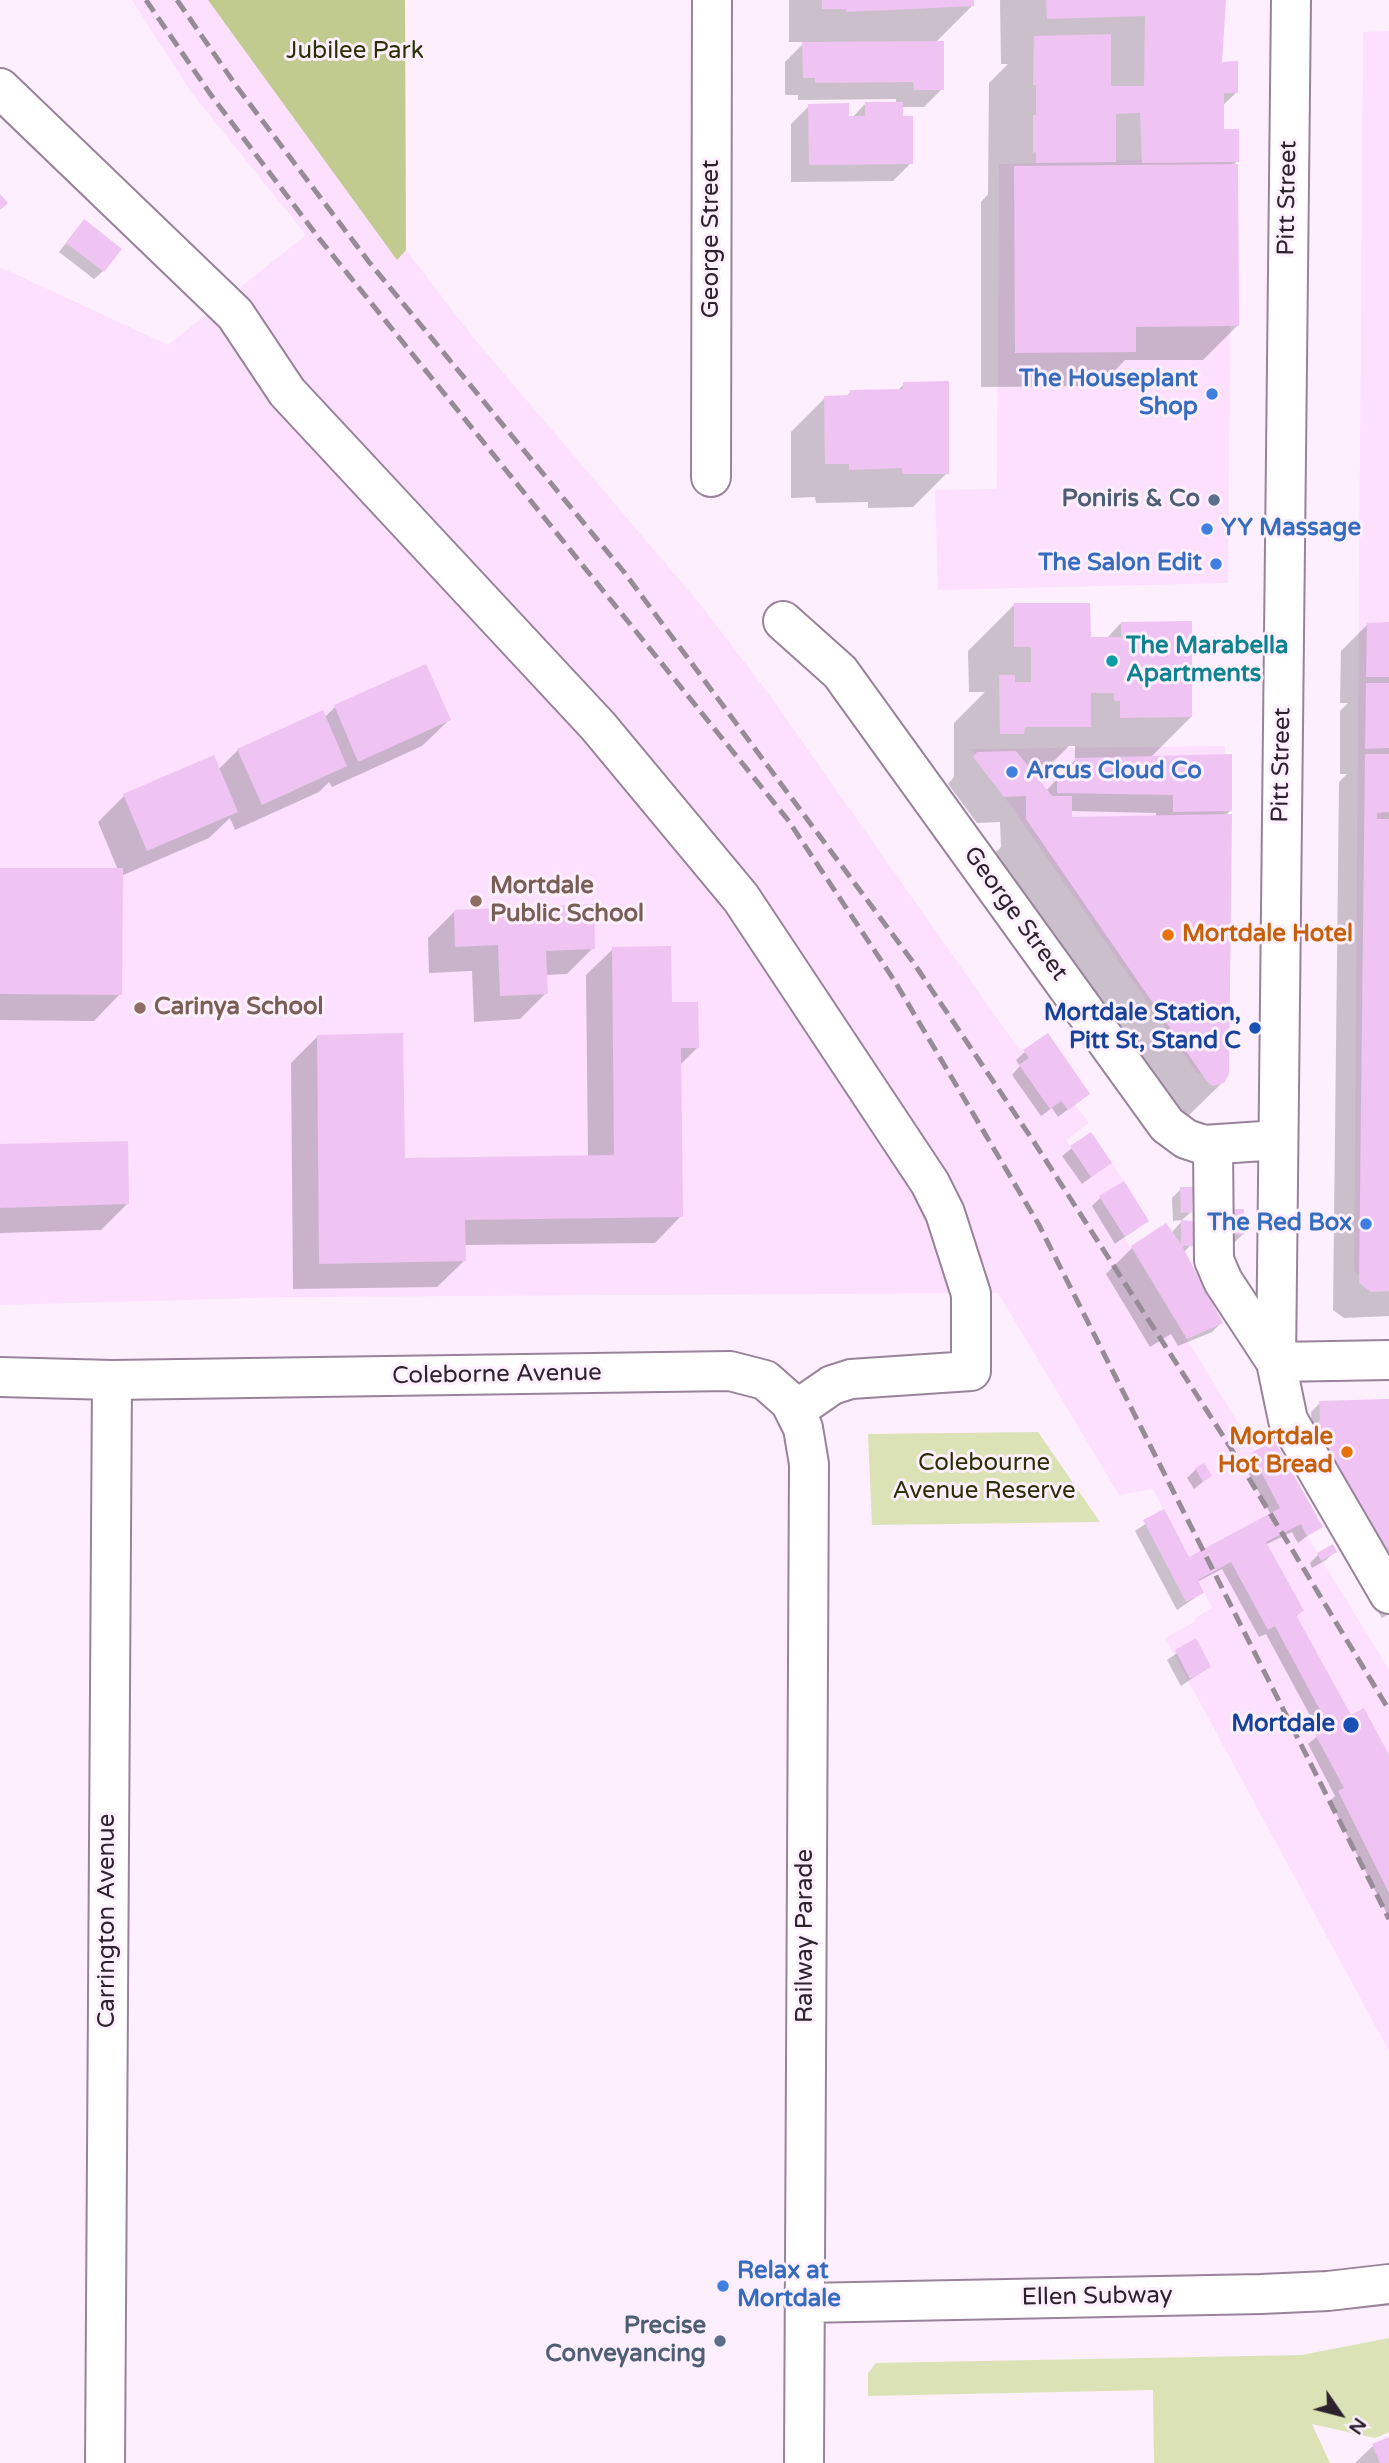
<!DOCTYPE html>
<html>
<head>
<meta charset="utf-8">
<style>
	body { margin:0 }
	#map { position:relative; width:1389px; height:2463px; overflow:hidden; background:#fdeffe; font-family:"Varela Round",sans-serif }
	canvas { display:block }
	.north { position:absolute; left:1305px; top:2379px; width:70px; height:70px; -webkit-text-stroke:5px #fdeffe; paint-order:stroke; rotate:125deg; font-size:19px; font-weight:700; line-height:28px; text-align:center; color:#2c232c }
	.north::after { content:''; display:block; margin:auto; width:24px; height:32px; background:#2c232c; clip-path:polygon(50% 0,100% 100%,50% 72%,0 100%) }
</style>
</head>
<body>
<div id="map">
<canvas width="1389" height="2463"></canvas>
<div class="north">N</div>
</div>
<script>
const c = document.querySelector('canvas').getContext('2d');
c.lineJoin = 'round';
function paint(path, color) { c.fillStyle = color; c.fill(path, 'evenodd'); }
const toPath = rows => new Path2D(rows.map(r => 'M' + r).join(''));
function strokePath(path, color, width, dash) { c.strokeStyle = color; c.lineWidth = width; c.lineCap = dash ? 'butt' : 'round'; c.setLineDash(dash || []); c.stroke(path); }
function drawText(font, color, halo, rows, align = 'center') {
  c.font = font + ' "Varela Round",sans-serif'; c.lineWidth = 6; c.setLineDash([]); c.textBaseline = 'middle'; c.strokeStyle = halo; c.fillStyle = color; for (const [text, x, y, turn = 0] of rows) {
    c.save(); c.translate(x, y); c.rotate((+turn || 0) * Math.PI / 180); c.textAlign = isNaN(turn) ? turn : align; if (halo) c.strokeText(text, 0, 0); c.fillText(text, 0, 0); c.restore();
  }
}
paint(toPath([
	[132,0,266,0,406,250,472,336,700,604,768,693,1018,1048,1023,1050,1029,1058,1020,1065,1050,1109,1061,1101,1075,1105,1089,1123,1066,1140,1091,1177,1112,1163,1124,1181,1100,1197,1389,1670,1389,2051,1165,1638,1196,1621,1195,1618,1212,1608,1153,1489,1119,1495,998,1293,289,1297,0,1305,0,267,168,345,306,235,191,92],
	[1389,31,1389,1290,1376,1290,1354,1271,1363,32],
	[1232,157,1228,583,938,590,935,490,997,489,999,164],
	[1225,746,1223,1067,1209,1078,1196,1072,971,749]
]), '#fce0fe');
paint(toPath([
	[1038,1432,1100,1522,872,1525,868,1434],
	[1389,2338,1389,2432,1375,2438,1312,2424,1330,2463,1154,2463,1153,2390,868,2396,868,2373,876,2363,1302,2355]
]), '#dae2b6');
paint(toPath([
	[208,0,405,0,406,250,397,260]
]), '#c1cb90');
paint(toPath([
	[789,0,972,0,972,6,935,43,942,89,924,107,901,107,911,163,893,181,791,182,791,124,809,106,852,118,865,104,896,104,896,99,798,100,798,95,785,95,785,62,805,42,789,42],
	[1000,0,1224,0,1221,64,1237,92,1222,106,1223,131,1237,161,1233,166,1237,326,1203,360,1125,360,1100,386,981,387,981,202,988,194,989,83,1008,64,1001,64],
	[76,230,103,271,94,279,59,252],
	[904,384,947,473,913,507,868,508,868,502,816,503,815,497,791,498,791,432,825,398,846,397,851,392,897,391],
	[1014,605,1089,639,1106,639,1121,623,1191,717,1150,758,1230,811,1225,816,1223,1082,1188,1116,1177,1119,994,854,1001,847,1000,822,977,823,948,784,954,777,954,723,985,692,969,692,968,651],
	[1069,746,1075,746,1075,760,1046,791,1031,772,1043,772],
	[1070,811,1156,813,1156,817,1068,820],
	[1389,624,1389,1316,1344,1318,1333,1310,1339,782,1347,774,1340,774,1340,711,1348,703,1340,703,1341,651,1367,625],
	[425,666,449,720,422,746,332,787,329,782,319,792,235,830,230,818,209,838,121,876,120,994,94,1021,0,1020,0,869,118,870,98,822,124,796,218,770,238,750,324,718,335,707],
	[454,912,593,948,567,974,545,975,546,993,520,1019,474,1022,472,971,429,973,428,938],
	[613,949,670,1004,697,1048,679,1066,681,1216,655,1243,464,1245,464,1261,437,1287,293,1289,291,1063,318,1036,403,1160,588,1157,586,975],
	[1025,1052,1088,1094,1058,1117,1052,1108,1041,1116,1012,1075,1020,1066,1016,1060],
	[1090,1134,1110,1163,1082,1184,1062,1156],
	[0,1146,127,1204,101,1230,0,1233],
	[1181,1189,1191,1212,1182,1220,1173,1221,1172,1198],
	[1100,1198,1147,1220,1115,1244,1092,1206],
	[1233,1211,1243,1234,1234,1243,1224,1243,1225,1220],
	[1181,1222,1191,1245,1183,1253,1221,1323,1212,1332,1178,1346,1171,1334,1150,1347,1106,1274,1132,1248,1173,1236,1173,1231],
	[1389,1401,1389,1614,1382,1618,1287,1457,1312,1428,1311,1412,1320,1403],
	[1252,1454,1320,1526,1298,1543,1292,1532,1265,1545,1302,1611,1295,1617,1351,1717,1389,1759,1389,1918,1330,1801,1335,1796,1308,1744,1320,1734,1266,1634,1259,1637,1222,1569,1197,1582,1202,1593,1177,1610,1135,1531,1163,1512,1188,1560,1271,1515,1243,1463],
	[1196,1469,1210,1476,1194,1489,1187,1478],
	[1335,1551,1326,1560,1312,1568,1310,1563,1318,1555],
	[1195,1641,1209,1667,1181,1686,1167,1660],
	[1389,2439,1389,2463,1355,2463,1373,2446]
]), '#0003');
paint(toPath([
	[822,0,974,0,974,6,846,12,846,9,822,9],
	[1046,0,1226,0,1222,62,1238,61,1238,93,1224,93,1224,129,1239,129,1239,162,1142,163,1140,113,1116,114,1116,162,1036,163,1036,152,1033,153,1033,115,1036,115,1036,85,1033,85,1034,36,1111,34,1111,86,1144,86,1145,16,1047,19],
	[944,41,944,90,914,90,913,82,815,83,815,78,803,78,802,42],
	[865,102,903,102,903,116,913,116,913,164,809,165,808,104,849,103,849,116,865,116],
	[1238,164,1239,326,1136,327,1136,352,1015,353,1014,166],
	[0,194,8,203,0,210],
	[84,219,122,249,104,272,66,243],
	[949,381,949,474,902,474,902,468,849,470,849,464,825,464,824,396,850,395,850,390,903,389,903,382],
	[1014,603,1090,603,1091,637,1121,637,1121,622,1192,621,1192,717,1120,718,1120,701,1114,701,1114,693,1091,693,1091,727,1025,727,1024,734,1000,734,999,675,1015,675,1015,682,1031,682,1031,647,1014,647],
	[1389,622,1389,677,1366,677,1367,623],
	[426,664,451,720,358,762,334,705],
	[1366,683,1389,683,1389,748,1365,749],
	[323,710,347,766,262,805,237,749],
	[1016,751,1052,796,1072,796,1072,817,1232,814,1229,1074,1224,1083,1212,1086,1206,1080,1026,819,1026,796,1004,797,973,757,977,752],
	[1232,754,1232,811,1173,812,1173,795,1057,793,1057,778,1075,778,1075,758],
	[1365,754,1389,754,1389,812,1377,813,1377,819,1389,819,1389,1291,1371,1292,1359,1283],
	[214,755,238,812,147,851,123,794],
	[0,868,123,868,122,995,0,994],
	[594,904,595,949,546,951,548,994,500,996,498,945,455,947,454,910],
	[671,946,672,1002,698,1002,699,1048,681,1048,683,1217,465,1220,466,1261,319,1264,317,1035,403,1033,405,1158,614,1155,612,947],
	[1048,1033,1090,1094,1068,1110,1061,1101,1050,1109,1019,1065,1029,1058,1023,1050],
	[1091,1132,1112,1163,1091,1177,1070,1146],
	[128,1141,129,1204,0,1208,0,1144],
	[1124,1181,1149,1221,1125,1237,1099,1196],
	[1180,1187,1193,1187,1192,1212,1181,1213],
	[1233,1209,1244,1209,1244,1235,1232,1234],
	[1181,1220,1193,1221,1193,1246,1182,1246,1223,1323,1187,1339,1131,1246,1166,1223,1181,1244],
	[1389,1399,1389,1559,1313,1430,1320,1420,1319,1401],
	[1274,1440,1323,1527,1307,1536,1301,1524,1266,1542,1304,1611,1296,1615,1351,1715,1364,1708,1389,1755,1389,1893,1338,1791,1344,1788,1315,1734,1329,1727,1275,1626,1268,1630,1231,1562,1198,1580,1204,1593,1186,1602,1143,1520,1164,1509,1189,1557,1280,1508,1251,1453],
	[1204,1463,1212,1476,1203,1482,1195,1468],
	[1333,1544,1337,1552,1321,1561,1317,1553],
	[1196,1638,1211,1667,1190,1679,1175,1650],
	[1389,2437,1389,2463,1380,2463,1372,2444]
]), '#efc3f2');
const minor = toPath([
	[1291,0,1276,1362,1288,1420,1389,1594],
	[0,88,235,314,287,392,598,726,741,898,930,1183,945,1213,971,1294,971,1371,851,1379,832,1385,796,1410],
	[711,477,712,0],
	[783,621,840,672,1167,1125,1186,1139,1204,1145,1278,1140],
	[1213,1145,1214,1260,1223,1281,1276,1362],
	[1276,1362,1389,1360],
	[0,1377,112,1380,730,1371,765,1380,790,1402,803,1428,809,1464,804,2463],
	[804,2303,1261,2294,1328,2291,1389,2284],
	[105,2463,112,1380]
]);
strokePath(minor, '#98839a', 42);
strokePath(minor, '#fff', 38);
strokePath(toPath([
	[146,0,211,95,318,237,788,820,894,980,1039,1225,1389,1919],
	[177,0,237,87,369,262,624,572,913,962,1034,1142,1227,1442,1389,1710]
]), '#978b97', 5, [14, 7]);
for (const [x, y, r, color] of [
	[1212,394,7,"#3f7fe0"],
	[1214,500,7,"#5c6f8a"],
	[1207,529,7,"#3f7fe0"],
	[1216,564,7,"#3f7fe0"],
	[1112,661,7,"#0f9aa8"],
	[1012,772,7,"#3f7fe0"],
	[476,901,7,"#8d6e63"],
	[1168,935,7,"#e8710a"],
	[140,1008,7,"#8d6e63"],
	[1255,1028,7,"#1a4fb4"],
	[1366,1224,7,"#3f7fe0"],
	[1347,1452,7,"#e8710a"],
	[1351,1725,9,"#1a4fb4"],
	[723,2286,7,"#3f7fe0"],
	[720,2341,7,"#5c6f8a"]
]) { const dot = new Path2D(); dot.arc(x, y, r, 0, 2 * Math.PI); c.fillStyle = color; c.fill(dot); strokePath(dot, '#fdeffe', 2.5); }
drawText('24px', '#2b3002', '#fdeffe', [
	["Jubilee Park",355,52],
	["Colebourne",984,1464],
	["Avenue Reserve",984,1492]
]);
drawText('24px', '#2c232c', '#fdeffe', [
	["Pitt Street",1288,198,-89],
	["George Street",712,239,-90],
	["Pitt Street",1282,765,-89],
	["George Street",1015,914,54],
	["Coleborne Avenue",497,1375,-1],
	["Carrington Avenue",108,1921,-90],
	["Railway Parade",806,1936,-90],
	["Ellen Subway",1097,2297,-1]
]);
drawText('bold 24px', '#366cbe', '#fdeffe', [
	["The Houseplant",1198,380],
	["Shop",1198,408],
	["YY Massage",1221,529,"left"],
	["The Salon Edit",1202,564],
	["Arcus Cloud Co",1026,772,"left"],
	["The Red Box",1352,1224],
	["Relax at",737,2272,"left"],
	["Mortdale",737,2300,"left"]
], 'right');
drawText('bold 24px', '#4e5e75', '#fdeffe', [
	["Poniris & Co",1200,500],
	["Precise",706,2327],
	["Conveyancing",706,2355]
], 'right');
drawText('bold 24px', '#0d838f', '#fdeffe', [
	["The Marabella",1126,647],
	["Apartments",1126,675]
], 'left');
drawText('bold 24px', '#785e54', '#fdeffe', [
	["Mortdale",490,887],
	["Public School",490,915],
	["Carinya School",154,1008]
], 'left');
drawText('bold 24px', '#c56008', '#fdeffe', [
	["Mortdale Hotel",1182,935],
	["Mortdale",1333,1438,"right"],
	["Hot Bread",1333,1466,"right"]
], 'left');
drawText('bold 24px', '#164399', '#fdeffe', [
	["Mortdale Station,",1241,1014],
	["Pitt St, Stand C",1241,1042],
	["Mortdale",1335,1725]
], 'right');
</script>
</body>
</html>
